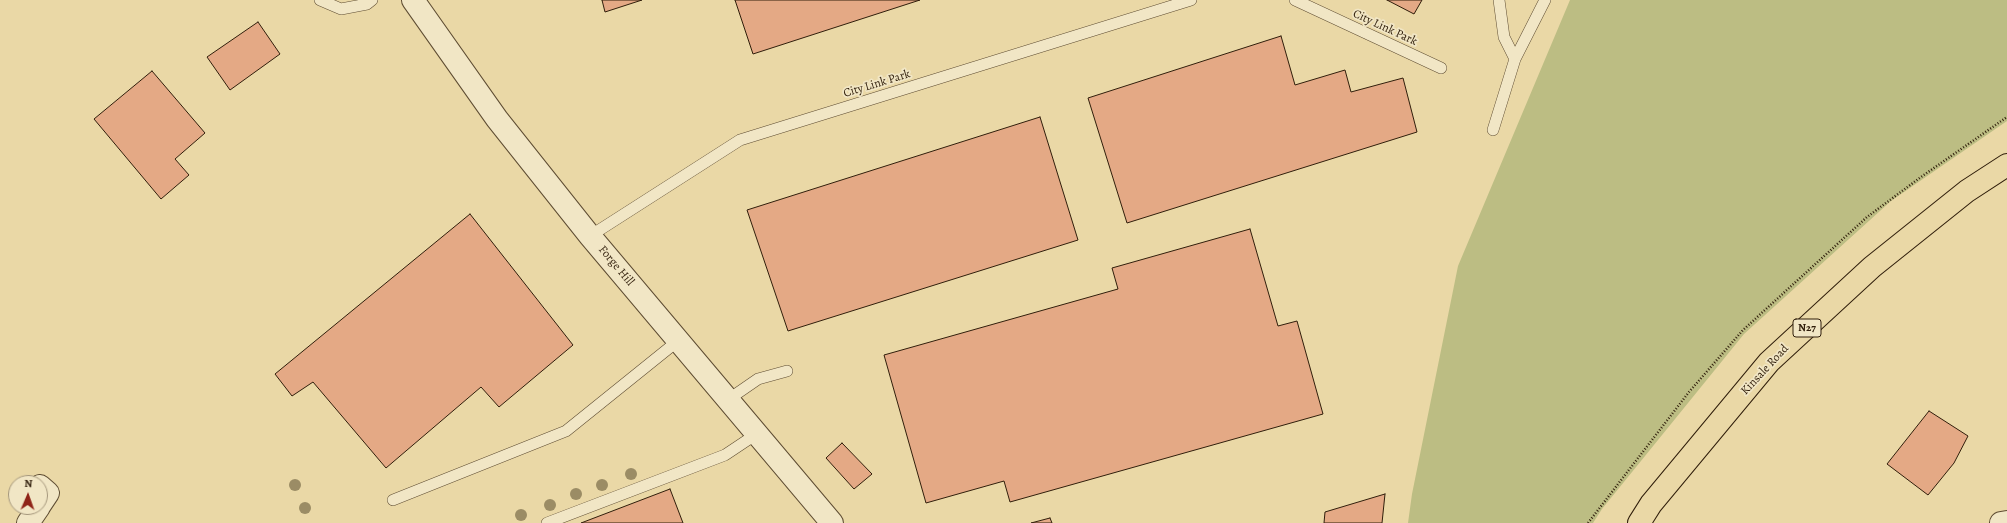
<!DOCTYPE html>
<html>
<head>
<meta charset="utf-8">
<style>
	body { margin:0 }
	#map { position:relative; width:2007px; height:523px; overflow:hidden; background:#ead8a6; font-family:Alegreya,serif }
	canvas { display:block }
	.north { position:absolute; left:8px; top:475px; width:40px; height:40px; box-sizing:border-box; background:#f1e6c5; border:1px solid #a4967b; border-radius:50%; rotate:2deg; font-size:11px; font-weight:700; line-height:16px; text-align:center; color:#301e0b }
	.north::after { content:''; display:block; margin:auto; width:14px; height:18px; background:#8f2418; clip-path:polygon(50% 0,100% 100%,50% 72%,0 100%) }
</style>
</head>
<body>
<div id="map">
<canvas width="2007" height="523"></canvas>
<div class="north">N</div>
</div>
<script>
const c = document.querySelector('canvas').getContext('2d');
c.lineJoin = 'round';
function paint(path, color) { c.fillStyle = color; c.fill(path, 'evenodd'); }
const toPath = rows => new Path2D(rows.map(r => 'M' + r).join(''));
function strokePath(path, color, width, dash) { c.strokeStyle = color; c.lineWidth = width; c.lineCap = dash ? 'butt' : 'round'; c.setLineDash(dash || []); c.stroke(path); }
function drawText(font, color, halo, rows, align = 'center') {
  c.font = font + ' Alegreya,serif'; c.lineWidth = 3.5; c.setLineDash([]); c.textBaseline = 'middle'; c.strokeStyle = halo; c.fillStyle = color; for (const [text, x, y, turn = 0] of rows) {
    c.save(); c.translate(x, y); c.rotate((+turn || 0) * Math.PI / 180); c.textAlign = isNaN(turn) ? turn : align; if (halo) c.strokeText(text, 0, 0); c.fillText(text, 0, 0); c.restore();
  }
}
paint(toPath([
	[1570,0,2007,0,2007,121,1891,201,1744,334,1602,509,1593,523,1408,523,1412,494,1458,266]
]), '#bcbd83');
const building = toPath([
	[602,0,642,0,605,12,602,0],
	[735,0,920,0,753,54,735,0],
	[1387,0,1422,0,1414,14,1387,0],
	[258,22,280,54,230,90,207,57,258,22],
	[1281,36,1295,85,1345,70,1351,92,1403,78,1417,132,1127,223,1088,98,1281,36],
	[152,71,205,133,175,159,189,175,161,199,94,119,152,71],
	[1040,117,1078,240,788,331,747,210,1040,117],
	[470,214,573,345,499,407,481,387,386,468,313,382,292,396,275,374,470,214],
	[1250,229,1278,326,1297,321,1323,414,1010,502,1004,481,926,503,884,355,1118,289,1112,268,1250,229],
	[1929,411,1968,436,1954,463,1928,495,1887,464,1929,411],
	[842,443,872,474,854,489,826,458,842,443],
	[670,489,683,523,581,523,670,489],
	[1385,494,1382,523,1324,523,1325,512,1385,494],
	[1050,518,1052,523,1031,523,1050,518]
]);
paint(building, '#e4a985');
strokePath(building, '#301e0b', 1);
const lane = toPath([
	[320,0,341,9,367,4,372,0],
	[1295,0,1441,68],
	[1515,59,1545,0],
	[1493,130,1515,59,1504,37,1499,0],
	[590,236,740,140,1191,0],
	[729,399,758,379,787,371],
	[393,500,566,431,679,340],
	[547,523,725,455,758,433]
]);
const street = toPath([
	[413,0,497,119,590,236,832,523],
	[40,486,48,493,40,505],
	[28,523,39,507],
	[2001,523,2007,522]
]);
const highway = toPath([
	[1639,523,1651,504,1769,362,1872,267,1967,191,2007,165]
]);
strokePath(lane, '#5e4c32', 12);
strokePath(street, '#5e4c32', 24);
strokePath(highway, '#301e0b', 24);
strokePath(toPath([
	[1588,523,1689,392,1743,330,1867,217,1921,177,2007,117]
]), '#301e0b', 2.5, [1, 2]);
strokePath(lane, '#f1e6c5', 11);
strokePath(street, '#f1e6c5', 22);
strokePath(highway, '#ead8a6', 22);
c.fillStyle = '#9b8c65';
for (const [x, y] of [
	[631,474],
	[295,485],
	[602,485],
	[576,494],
	[550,505],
	[305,508],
	[521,515]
]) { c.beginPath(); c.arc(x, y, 6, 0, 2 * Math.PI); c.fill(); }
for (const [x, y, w] of [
	[1807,328,28]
]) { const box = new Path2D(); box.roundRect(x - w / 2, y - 9, w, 18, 3); c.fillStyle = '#f1e6c5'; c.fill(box); strokePath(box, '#301e0b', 1); }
drawText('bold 11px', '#301e0b', null, [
	["N27",1807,328]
]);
drawText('12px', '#301e0b', '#f1e6c5', [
	["City Link Park",1385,28,25],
	["City Link Park",877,84,-17],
	["Forge Hill",616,266,50],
	["Kinsale Road",1765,370,-47]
]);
</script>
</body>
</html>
